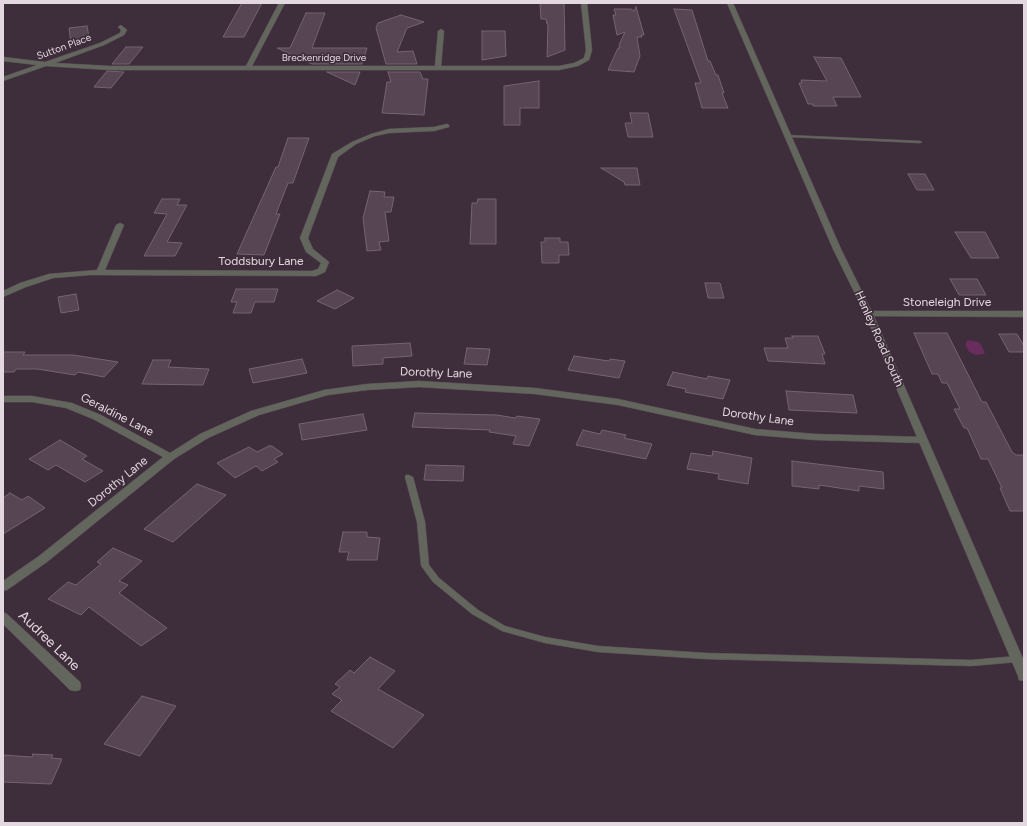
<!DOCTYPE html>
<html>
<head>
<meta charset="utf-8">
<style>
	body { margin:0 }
	#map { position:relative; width:1027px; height:826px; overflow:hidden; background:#3e2d3a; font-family:Figtree,sans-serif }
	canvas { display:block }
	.frame { position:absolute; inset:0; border:4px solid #e3d7e0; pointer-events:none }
</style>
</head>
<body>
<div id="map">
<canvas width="1027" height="826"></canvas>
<div class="frame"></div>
</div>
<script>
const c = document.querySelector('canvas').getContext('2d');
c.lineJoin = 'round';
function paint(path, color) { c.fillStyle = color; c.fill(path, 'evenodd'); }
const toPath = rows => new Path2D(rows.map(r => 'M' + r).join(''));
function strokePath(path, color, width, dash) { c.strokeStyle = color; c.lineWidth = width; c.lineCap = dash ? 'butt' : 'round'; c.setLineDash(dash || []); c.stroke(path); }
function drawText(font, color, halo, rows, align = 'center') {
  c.font = font + ' Figtree,sans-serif'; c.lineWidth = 3.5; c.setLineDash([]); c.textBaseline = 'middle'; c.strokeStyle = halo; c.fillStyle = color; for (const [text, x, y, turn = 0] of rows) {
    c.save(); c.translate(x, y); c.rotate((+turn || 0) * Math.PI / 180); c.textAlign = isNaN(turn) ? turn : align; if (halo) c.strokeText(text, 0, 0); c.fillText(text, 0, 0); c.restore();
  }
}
paint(toPath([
	[968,340,979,342,985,352,984,354,976,355,969,352,965,344]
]), '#682d5d');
const building = toPath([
	[242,3,262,3,244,37,223,37,242,3],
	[540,3,564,3,565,50,547,57,548,24,547,24,546,19,541,19,540,3],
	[636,7,644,35,641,35,642,37,637,37,640,56,634,72,608,70,618,48,620,48,619,45,625,32,617,35,613,15,616,15,614,9,631,9,634,11,636,7],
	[674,9,692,10,708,61,710,61,716,75,718,75,724,93,722,93,728,108,702,108,695,83,701,83,674,9],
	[306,13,325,13,312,48,367,48,362,64,312,64,277,48,290,48,306,13],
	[401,15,424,22,407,28,397,52,413,51,417,64,386,64,376,28,378,23,401,15],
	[87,26,89,37,71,44,69,28,87,26],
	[482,31,505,31,506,56,482,60,482,31],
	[126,47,143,47,129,64,112,64,126,47],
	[814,57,841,58,861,97,833,97,837,106,813,106,813,104,808,104,799,83,802,83,801,80,827,81,814,57],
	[107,71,124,72,111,88,94,87,107,71],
	[327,72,360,72,355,85,327,72],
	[388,72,420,72,423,79,428,79,424,115,382,113,387,82,391,82,388,72],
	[539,81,539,108,520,108,520,125,504,125,504,86,539,81],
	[630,113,648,113,653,137,628,137,625,123,632,123,630,113],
	[288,138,309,138,293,183,288,183,276,214,280,214,264,255,237,254,276,167,278,167,288,138],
	[601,168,637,168,640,185,625,185,624,182,601,168],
	[908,174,925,174,934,190,917,190,908,174],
	[370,191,385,192,384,197,394,197,391,212,385,212,389,241,379,242,381,250,367,251,363,218,370,191],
	[162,199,180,199,177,205,187,205,167,242,182,243,175,256,144,256,167,214,154,213,162,199],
	[478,199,496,199,496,244,470,244,472,203,477,203,478,199],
	[955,232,985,232,999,258,971,258,955,232],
	[545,238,560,238,560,242,568,242,569,255,559,255,559,263,542,263,541,242,545,242,545,238],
	[950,279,977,279,986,295,959,295,950,279],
	[705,283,720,283,724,298,708,298,705,283],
	[236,289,278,289,274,302,255,302,251,313,233,313,237,302,231,302,236,289],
	[337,290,354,298,335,309,317,301,337,290],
	[76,294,79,310,61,313,58,297,76,294],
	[914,333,947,333,982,402,986,402,1012,452,1016,455,1024,455,1024,511,1010,511,1000,488,1002,488,988,459,981,459,967,428,964,428,954,409,960,409,947,383,942,383,938,374,932,374,914,333],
	[999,334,1017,334,1024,346,1024,352,1009,352,999,334],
	[792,336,818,336,825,354,822,354,825,364,768,361,764,348,788,348,785,338,793,338,792,336],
	[410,343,412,356,383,358,383,364,353,366,352,346,410,343],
	[467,348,490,349,487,365,464,364,467,348],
	[3,352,25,352,23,355,73,355,118,362,104,377,78,372,75,375,37,369,16,369,14,372,3,372,3,352],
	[574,356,609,361,610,359,625,361,619,378,568,370,574,356],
	[302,359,307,373,253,383,249,369,302,359],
	[153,360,171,360,168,367,209,369,203,385,142,384,153,360],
	[673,372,707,379,708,376,730,380,723,399,685,392,686,389,667,385,673,372],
	[786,391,853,395,857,413,789,410,786,391],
	[415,413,497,415,515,418,517,416,540,419,529,446,513,444,516,436,489,432,490,430,412,427,415,413],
	[363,414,367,430,302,440,299,424,363,414],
	[583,430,600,434,602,430,626,435,624,438,652,444,646,459,576,445,583,430],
	[60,440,87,456,82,459,103,471,85,482,56,465,48,470,29,459,60,440],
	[269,446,272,446,283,454,274,459,278,462,262,471,256,466,235,478,217,463,249,447,257,452,269,446],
	[713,451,752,458,748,484,718,479,719,474,687,469,691,453,712,456,713,451],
	[792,461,883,472,884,489,859,486,859,491,819,485,819,489,792,486,792,461],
	[426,465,464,466,463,481,424,480,426,465],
	[197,484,226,495,173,542,144,529,197,484],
	[10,493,22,500,28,496,45,508,3,534,3,498,10,493],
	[343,532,367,532,367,537,380,538,377,560,347,560,349,552,339,552,343,532],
	[113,548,142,561,119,581,128,585,119,593,167,628,141,646,89,607,81,615,48,599,68,582,76,585,101,564,97,562,113,548],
	[370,657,395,671,378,689,424,715,393,748,331,711,342,700,332,694,340,687,335,684,350,670,354,673,370,657],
	[142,696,176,706,140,756,104,744,142,696],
	[33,754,53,755,51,758,62,759,51,784,3,782,3,755,32,757,33,754]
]);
paint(building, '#574553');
strokePath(building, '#776372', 1);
const service = toPath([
	[787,135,920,141,922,142,920,143,789,137,787,136,787,135],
	[406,475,409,475,413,477,425,522,429,565,439,578,478,610,505,626,545,637,598,646,706,653,971,660,1017,656,1020,657,1021,659,1020,661,1017,662,971,666,706,659,598,652,545,643,502,631,472,614,433,582,422,567,421,565,417,522,405,477,406,475]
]);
const minor = toPath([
	[279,3,285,3,252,66,435,66,438,31,441,29,444,31,441,66,559,66,574,63,584,58,586,50,581,3,587,3,592,50,589,60,578,66,559,70,110,70,46,66,3,81,3,77,37,65,3,61,3,57,45,62,100,43,120,33,121,30,118,27,121,25,127,30,124,35,104,45,55,63,110,66,246,66,279,3],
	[447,124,449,125,449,127,434,131,389,133,375,136,356,144,338,157,308,238,313,249,329,262,325,272,316,276,90,275,53,278,26,287,3,297,3,291,20,283,49,274,97,270,116,225,120,223,124,225,105,270,312,271,318,269,321,263,306,252,300,238,332,154,352,142,371,134,389,129,434,127,447,124],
	[869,311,1024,311,1024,317,866,316,865,314,866,312,869,311],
	[419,381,535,388,618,399,755,429,815,434,923,437,928,440,923,443,815,440,755,435,618,405,535,394,419,387,367,390,328,395,259,415,208,438,174,459,47,562,7,590,3,591,3,581,39,556,163,457,93,419,66,408,32,402,3,402,3,396,32,396,72,403,101,415,170,453,200,434,251,411,324,390,367,384,419,381],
	[3,612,7,614,80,682,81,686,80,690,75,691,70,690,3,624,3,612]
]);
const tertiary = toPath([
	[727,3,733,3,841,249,873,314,1024,661,1024,681,1019,680,1018,676,865,314,833,249,727,3]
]);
strokePath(service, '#5c4c58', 1);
strokePath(minor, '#5c4c58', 1);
strokePath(tertiary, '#5c4c58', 1);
paint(service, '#63665c');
paint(minor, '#63665c');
paint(tertiary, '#63665c');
drawText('10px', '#e3d7e0', '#3e2d3a', [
	["Sutton Place",64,47,-20],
	["Breckenridge Drive",324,58]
]);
drawText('12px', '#e3d7e0', '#3e2d3a', [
	["Toddsbury Lane",261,261],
	["Stoneleigh Drive",947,302],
	["Henley Road South",879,339,66],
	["Dorothy Lane",436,373,2],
	["Geraldine Lane",117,415,27],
	["Dorothy Lane",758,417,8],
	["Dorothy Lane",118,482,-39]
]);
drawText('14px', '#e3d7e0', '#3e2d3a', [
	["Audree Lane",49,641,44]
]);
</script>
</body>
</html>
